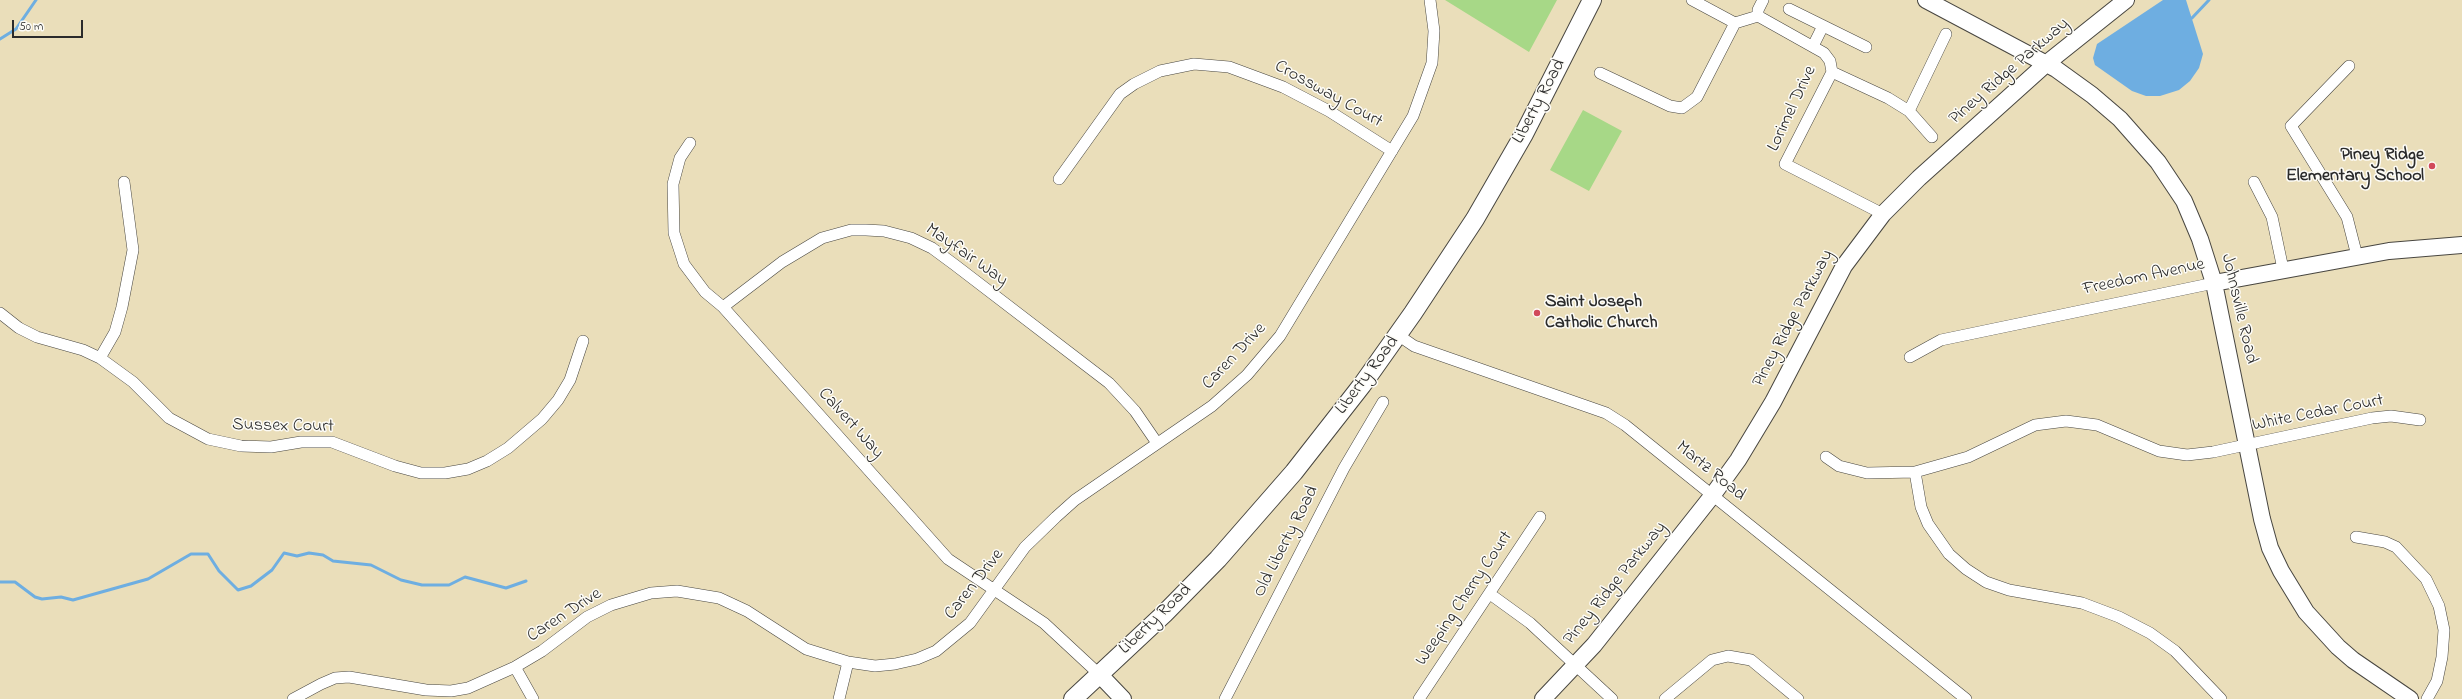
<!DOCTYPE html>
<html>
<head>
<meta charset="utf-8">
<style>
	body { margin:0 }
	#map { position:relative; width:2462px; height:699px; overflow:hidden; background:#eadeba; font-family:"Indie Flower",sans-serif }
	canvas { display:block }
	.scale { position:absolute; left:12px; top:20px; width:71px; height:18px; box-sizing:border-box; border:2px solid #2b2b2b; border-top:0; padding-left:5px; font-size:12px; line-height:14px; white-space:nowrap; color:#2b2b2b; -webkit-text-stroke:3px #fdfcf7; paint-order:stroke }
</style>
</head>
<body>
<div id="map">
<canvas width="2462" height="699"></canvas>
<div class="scale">50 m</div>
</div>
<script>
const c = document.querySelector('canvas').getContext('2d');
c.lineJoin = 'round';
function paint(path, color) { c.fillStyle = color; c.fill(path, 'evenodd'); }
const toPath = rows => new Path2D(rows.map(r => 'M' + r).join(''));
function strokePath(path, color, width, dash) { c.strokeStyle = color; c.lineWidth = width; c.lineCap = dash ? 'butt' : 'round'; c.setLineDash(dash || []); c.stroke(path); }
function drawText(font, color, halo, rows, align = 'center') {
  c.font = font + ' "Indie Flower",sans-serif'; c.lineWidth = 3; c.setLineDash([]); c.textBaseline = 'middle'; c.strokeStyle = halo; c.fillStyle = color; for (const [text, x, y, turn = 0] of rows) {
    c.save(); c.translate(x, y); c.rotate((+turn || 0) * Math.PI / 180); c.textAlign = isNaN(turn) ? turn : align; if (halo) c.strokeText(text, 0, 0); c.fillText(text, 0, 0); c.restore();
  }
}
paint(toPath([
	[1445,0,1557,0,1529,52],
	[1583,110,1622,131,1589,191,1550,170]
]), '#a7d887');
paint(toPath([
	[2163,0,2186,0,2203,54,2199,68,2190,81,2179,90,2160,96,2146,96,2132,91,2095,65,2093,58,2097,44]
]), '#6eaee1');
strokePath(toPath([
	[2192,18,2209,0],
	[0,39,16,29,36,0],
	[0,582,15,582,35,597,42,599,61,597,73,600,148,579,191,554,208,554,219,571,238,590,251,586,272,570,284,553,297,556,309,553,323,555,333,561,371,565,401,580,422,585,449,585,465,577,506,588,526,581]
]), '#6eaee1', 3);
const street = toPath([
	[1692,0,1735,23,1758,16],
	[1763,0,1758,10,1758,16,1824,53,1830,61,1832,72,1785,164,1883,214],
	[1789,9,1866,47],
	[1813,46,1823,26],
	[2349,66,2291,126,2347,217,2357,256],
	[1832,72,1888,98,1909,111,1932,137],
	[1600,73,1670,106,1682,108,1697,97,1735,23],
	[1909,111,1946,34],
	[690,143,680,158,673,184,674,233,684,264,705,292,723,307,948,559,1044,623,1100,675],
	[1059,179,1120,94,1134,84,1160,71,1194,64,1229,67,1283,87,1329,111,1392,151],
	[2254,182,2272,217,2283,269],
	[723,307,782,262,822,238,851,230,866,230,884,231,911,238,932,248,955,265,1109,383,1135,411,1157,443],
	[0,313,19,328,37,337,83,350,100,358,133,382,169,418,208,439,241,446,271,447,301,442,332,442,395,466,421,473,445,473,468,469,487,461,508,448,542,419,558,400,570,380,583,341],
	[1398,335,1414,346,1606,413,1625,425,1966,699],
	[1910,357,1941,340,2214,283],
	[100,358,115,332,122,307,133,250,124,182],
	[1826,457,1839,466,1867,473,1915,472,1968,457,2035,425,2066,421,2097,425,2159,451,2187,455,2213,452,2372,418,2391,416,2420,420],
	[1915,472,1921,507,1928,524,1949,554,1966,569,1986,582,2009,590,2082,603,2119,617,2150,633,2175,651,2221,699],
	[2356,537,2385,542,2396,547,2426,579,2439,606,2444,630,2442,657,2437,681,2427,699],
	[1490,594,1530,623,1612,699],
	[515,667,533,699],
	[293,699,321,684,335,678,349,677,426,690,451,691,468,688,515,667,542,651,587,617,611,605,651,593,677,591,719,598,747,611,806,649,848,662,875,666,895,664,917,659,936,651,970,623,1025,547,1056,517,1075,500,1212,406,1247,375,1280,336,1413,116,1432,63,1434,31,1430,0],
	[839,699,848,662],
	[1225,699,1344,468,1383,402],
	[1419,699,1540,517],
	[1665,699,1712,660,1728,656,1751,660,1798,699]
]);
const secondary = toPath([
	[1926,0,2056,69,2092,95,2120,119,2158,162,2184,201,2200,239,2214,283,2262,519,2270,548,2281,571,2306,612,2338,647,2353,660,2410,699],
	[2214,283,2389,251,2462,245],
	[1100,675,1123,699],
	[1543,699,1594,645,1712,496,1738,460,1773,402,1844,266,1883,214,1919,178,2047,63,2126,0]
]);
const primary = toPath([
	[1073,699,1164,614,1218,559,1294,472,1362,385,1413,313,1475,219,1524,134,1592,0]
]);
strokePath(street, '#484640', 12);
strokePath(secondary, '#484640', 18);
strokePath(primary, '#484640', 20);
strokePath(street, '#fff', 11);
strokePath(secondary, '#fff', 16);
strokePath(primary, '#fff', 18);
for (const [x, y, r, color] of [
	[2432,166,4,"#d1495b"],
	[1537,313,4,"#d1495b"]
]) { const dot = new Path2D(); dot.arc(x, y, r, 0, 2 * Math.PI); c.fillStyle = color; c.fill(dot); strokePath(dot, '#fdfcf7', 1.5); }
drawText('18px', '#2b2b2b', '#fdfcf7', [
	["Piney Ridge Parkway",2010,72,-41],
	["Crossway Court",1328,95,29],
	["Liberty Road",1540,102,-62],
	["Lorimel Drive",1793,109,-65],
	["Mayfair Way",966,256,35],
	["Freedom Avenue",2144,278,-12],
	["Johnsville Road",2238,309,77],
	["Piney Ridge Parkway",1794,319,-62],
	["Caren Drive",1235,357,-47],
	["Liberty Road",1368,376,-53],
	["White Cedar Court",2318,414,-11],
	["Calvert Way",850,424,48],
	["Sussex Court",283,427,1],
	["Martz Road",1710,472,39],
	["Old Liberty Road",1287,542,-63],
	["Piney Ridge Parkway",1616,584,-51],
	["Caren Drive",975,585,-52],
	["Weeping Cherry Court",1465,599,-56],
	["Caren Drive",565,616,-33],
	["Liberty Road",1156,620,-44]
]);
drawText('bold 18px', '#2b2b2b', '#fdfcf7', [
	["Piney Ridge",2424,156],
	["Elementary School",2424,177],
	["Saint Joseph",1545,303,"left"],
	["Catholic Church",1545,324,"left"]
], 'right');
</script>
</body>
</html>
